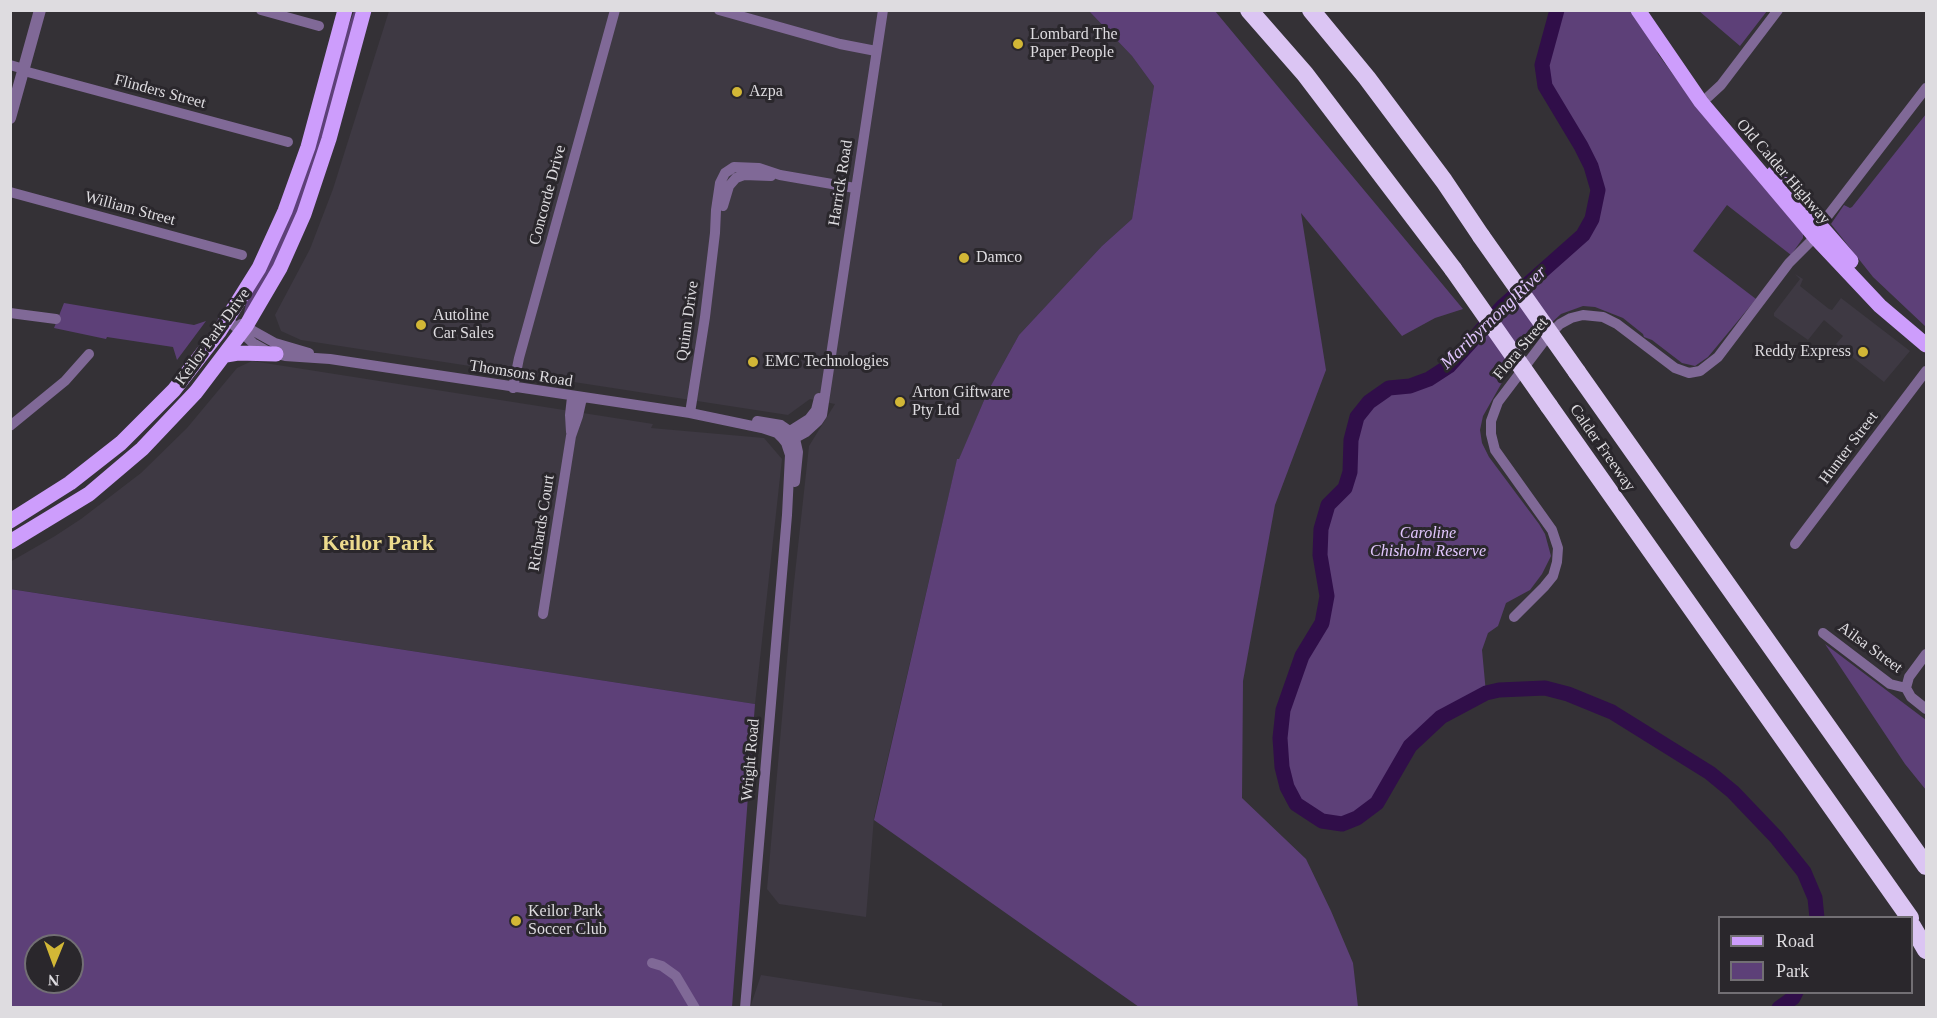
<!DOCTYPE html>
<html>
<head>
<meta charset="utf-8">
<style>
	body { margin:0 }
	#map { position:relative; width:1937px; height:1018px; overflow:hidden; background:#343136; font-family:Georgia,serif }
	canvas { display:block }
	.frame { position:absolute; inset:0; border:12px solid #dedce0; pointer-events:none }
	.legend { position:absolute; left:1718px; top:916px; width:195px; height:78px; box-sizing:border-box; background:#2a272c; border:2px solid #726f74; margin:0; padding:8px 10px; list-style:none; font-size:18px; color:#dedce0 }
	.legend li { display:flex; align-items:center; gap:12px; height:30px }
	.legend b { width:30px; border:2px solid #726f74 }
	.north { position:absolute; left:24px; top:934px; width:60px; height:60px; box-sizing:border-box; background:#2a272c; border:2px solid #726f74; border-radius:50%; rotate:181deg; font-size:16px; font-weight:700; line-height:24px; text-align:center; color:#dedce0 }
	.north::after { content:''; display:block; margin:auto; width:21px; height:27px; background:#d2b736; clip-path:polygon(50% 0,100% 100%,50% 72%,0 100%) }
</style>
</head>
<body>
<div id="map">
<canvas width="1937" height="1018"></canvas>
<div class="frame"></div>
<ul class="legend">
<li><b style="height:8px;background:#cd9dfc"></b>Road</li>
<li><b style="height:16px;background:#5d4078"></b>Park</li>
</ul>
<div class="north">N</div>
</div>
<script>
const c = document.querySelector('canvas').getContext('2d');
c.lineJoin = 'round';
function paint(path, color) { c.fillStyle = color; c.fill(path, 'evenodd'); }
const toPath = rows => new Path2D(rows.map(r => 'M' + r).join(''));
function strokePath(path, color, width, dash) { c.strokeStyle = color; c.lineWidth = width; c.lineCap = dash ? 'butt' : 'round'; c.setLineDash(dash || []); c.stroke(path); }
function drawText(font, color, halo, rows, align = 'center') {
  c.font = font + ' Georgia,serif'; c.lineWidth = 6; c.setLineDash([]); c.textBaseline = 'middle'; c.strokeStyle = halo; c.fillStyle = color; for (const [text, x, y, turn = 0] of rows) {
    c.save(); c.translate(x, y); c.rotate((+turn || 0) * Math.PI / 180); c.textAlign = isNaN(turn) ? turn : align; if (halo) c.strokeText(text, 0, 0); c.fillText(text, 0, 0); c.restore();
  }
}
paint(toPath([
	[389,11,1089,11,1132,56,1154,86,1132,219,1102,246,1019,335,988,391,959,460,957,460,874,817,866,917,779,904,767,889,793,592,809,446,835,404,810,399,788,415,301,340,281,331,275,315,310,249,333,189],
	[1795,274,1803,279,1800,286,1829,309,1832,310,1841,298,1910,351,1884,382,1836,344,1843,336,1824,320,1808,340,1774,316,1774,313,1800,279],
	[252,361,653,424,651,428,764,438,782,459,755,704,11,589,10,562,55,536,81,519,141,473,187,428,237,368],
	[761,975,942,1003,942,1008,750,1008]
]), '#3e3943');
paint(toPath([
	[354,11,360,11,320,155,286,245,243,318,247,299],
	[1089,11,1215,11,1463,309,1435,318,1402,336,1301,213,1326,370,1275,505,1243,681,1242,798,1306,859,1331,911,1353,963,1358,1007,1139,1007,874,820,957,459,959,459,988,391,1019,335,1102,246,1132,219,1154,86,1132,56],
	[1557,11,1631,11,1654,42,1658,54,1702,114,1803,233,1803,238,1791,255,1727,205,1693,251,1756,299,1708,357,1695,366,1682,363,1652,340,1644,337,1643,334,1623,318,1595,307,1583,306,1561,314,1538,335,1513,363,1483,416,1480,430,1482,443,1489,457,1539,524,1545,534,1551,556,1542,574,1530,590,1506,603,1498,626,1488,633,1482,650,1486,693,1441,717,1410,746,1377,803,1357,818,1342,824,1322,821,1296,804,1287,787,1282,767,1280,738,1283,710,1302,656,1322,623,1327,596,1320,555,1321,529,1328,505,1346,488,1350,472,1351,440,1357,417,1369,402,1389,388,1410,386,1429,379,1449,366,1503,306,1583,235,1592,219,1598,190,1591,166,1581,146,1545,86,1542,65],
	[1699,11,1767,11,1740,46],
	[1926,114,1926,327,1873,277,1831,224,1844,205,1850,208,1852,207],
	[64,303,194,325,206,321,177,360,173,347,107,337,106,339,54,328],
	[10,589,755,704,732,1007,11,1007],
	[36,946,72,946,72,982,36,982],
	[1825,644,1926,720,1926,790,1905,764]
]), '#5d4078');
strokePath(toPath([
	[1557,10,1542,65,1545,86,1581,146,1591,166,1598,190,1592,219,1583,235,1503,306,1449,366,1429,379,1410,386,1389,388,1369,402,1357,417,1351,440,1350,472,1345,488,1328,505,1321,529,1320,555,1327,596,1322,623,1302,656,1283,710,1280,738,1282,767,1287,787,1296,804,1322,821,1342,824,1357,818,1377,803,1410,746,1441,717,1486,693,1499,690,1545,688,1568,694,1612,712,1710,773,1733,792,1776,837,1804,872,1815,898,1817,918],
	[1779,1008,1793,998,1796,992]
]), '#300e49', 15);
strokePath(toPath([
	[261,10,319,26],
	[719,10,840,44,876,51],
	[10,65,24,69],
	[24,71,288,142],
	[1708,97,1721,85,1778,10],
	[10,192,242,255],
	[723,206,729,186,736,178,744,175,771,176],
	[1820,226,1926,88],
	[10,313,56,319],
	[227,319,253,343,269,352,285,356,330,359,690,413,762,428,777,433,782,438,786,443,790,455,787,515,745,1008],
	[241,324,275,343,309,353],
	[513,388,519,358,615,10],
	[690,413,705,317,715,233,716,210,720,183,725,173,734,167,759,168,780,175,855,188],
	[757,421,781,425,794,434,798,452,795,482],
	[10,426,65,381,89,354],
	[571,432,570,415,572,397],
	[787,434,790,431,809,419,816,410,819,398],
	[784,440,795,438,806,432,818,421,822,415,883,10],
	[1795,544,1926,371],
	[543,614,571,436,578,416,582,398],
	[1514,617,1544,587,1553,576,1557,562,1558,548,1552,530,1495,450,1491,434,1491,421,1498,402,1548,336,1560,324,1571,318,1583,315,1603,317,1617,324,1675,368,1689,373,1700,371,1718,357,1789,263,1815,237],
	[1823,633,1890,684,1906,688],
	[1906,688,1909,677,1926,654],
	[1906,688,1911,697,1926,709],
	[652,963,662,966,676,976,695,1008]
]), '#806997', 10);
strokePath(toPath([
	[10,118,40,10]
]), '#806997', 12);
strokePath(toPath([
	[1638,10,1701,102,1815,237,1880,306,1926,345],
	[1774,173,1851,261],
	[226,355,238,353,276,354],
	[10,521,70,483,121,443,174,390,219,332,259,268,285,211,308,147,345,10],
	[10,542,89,494,142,449,196,392,246,326,280,268,304,214,329,139,364,10]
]), '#cd9dfc', 15);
strokePath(toPath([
	[1249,10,1305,74,1453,269],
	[1311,10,1367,78,1444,181,1481,236],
	[1577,372,1926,866],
	[1549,406,1910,918],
	[1912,926,1926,950]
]), '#dbc5f3', 18);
strokePath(toPath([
	[1481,236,1577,372],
	[1453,269,1549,406]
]), '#dbc5f3', 18);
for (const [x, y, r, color] of [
	[1018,44,6,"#d2b736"],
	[737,92,6,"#d2b736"],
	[964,258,6,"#d2b736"],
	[421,325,6,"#d2b736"],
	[1863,352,6,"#d2b736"],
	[753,362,6,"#d2b736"],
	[900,402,6,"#d2b736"],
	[516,921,6,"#d2b736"]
]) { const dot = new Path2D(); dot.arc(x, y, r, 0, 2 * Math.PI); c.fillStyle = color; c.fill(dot); strokePath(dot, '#2a272c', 2); }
drawText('16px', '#dedce0', '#2a272c', [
	["Lombard The",1030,35],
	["Paper People",1030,53],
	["Azpa",749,92],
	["Damco",976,258],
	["Autoline",433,316],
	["Car Sales",433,334],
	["Reddy Express",1851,352,"right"],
	["EMC Technologies",765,362],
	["Arton Giftware",912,393],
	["Pty Ltd",912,411],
	["Keilor Park",528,912],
	["Soccer Club",528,930]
], 'left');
drawText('16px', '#dedce0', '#2a272c', [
	["Flinders Street",160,92,15],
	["Old Calder Highway",1783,172,49],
	["Harrick Road",841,183,-81],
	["Concorde Drive",548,195,-75],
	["William Street",130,209,15],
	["Quinn Drive",688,321,-82],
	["Keilor Park Drive",213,337,-54],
	["Flora Street",1521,349,-50],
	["Thomsons Road",521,374,9],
	["Calder Freeway",1602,448,55],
	["Hunter Street",1849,448,-53],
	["Richards Court",542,523,-81],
	["Ailsa Street",1870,648,36],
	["Wright Road",751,760,-85]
]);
drawText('italic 16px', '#e2c7fe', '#2a272c', [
	["Caroline",1428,534],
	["Chisholm Reserve",1428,552]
]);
drawText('italic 18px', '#e0c5fd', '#2a272c', [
	["Maribyrnong River",1494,318,-44]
]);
drawText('bold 22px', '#eddb8d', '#2a272c', [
	["Keilor Park",378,544]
]);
</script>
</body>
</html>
